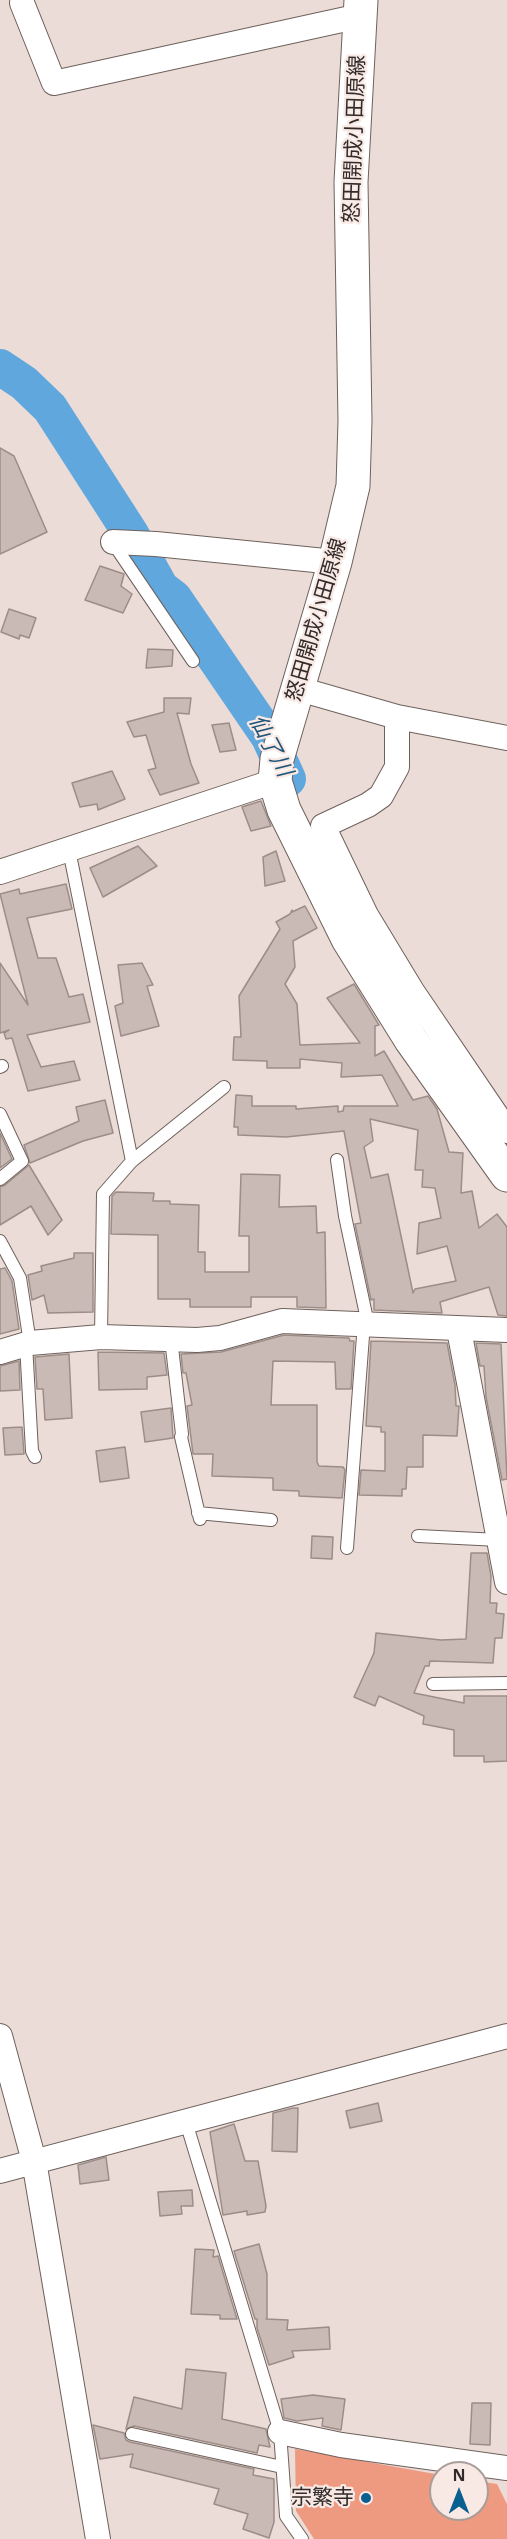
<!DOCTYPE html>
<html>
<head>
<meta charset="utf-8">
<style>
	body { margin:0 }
	#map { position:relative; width:507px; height:2539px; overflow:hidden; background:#ecdcd7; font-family:"Open Sans",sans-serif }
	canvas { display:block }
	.north { position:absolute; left:429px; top:2461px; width:60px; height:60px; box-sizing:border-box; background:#f9e9e4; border:2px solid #a99d99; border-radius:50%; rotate:0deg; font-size:16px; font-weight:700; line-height:24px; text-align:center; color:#312b29 }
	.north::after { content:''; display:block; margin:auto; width:21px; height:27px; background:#0a5f91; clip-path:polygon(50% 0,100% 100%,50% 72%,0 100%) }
</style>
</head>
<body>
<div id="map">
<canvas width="507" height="2539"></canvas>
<div class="north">N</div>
</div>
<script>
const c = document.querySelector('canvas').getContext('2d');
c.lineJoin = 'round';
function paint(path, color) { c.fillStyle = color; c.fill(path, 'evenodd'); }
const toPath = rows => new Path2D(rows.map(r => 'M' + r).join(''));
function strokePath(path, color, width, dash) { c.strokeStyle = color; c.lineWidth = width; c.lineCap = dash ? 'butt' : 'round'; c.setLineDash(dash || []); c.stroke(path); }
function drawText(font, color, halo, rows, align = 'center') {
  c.font = font + ' "Open Sans","Noto Sans JP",sans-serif'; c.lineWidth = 4.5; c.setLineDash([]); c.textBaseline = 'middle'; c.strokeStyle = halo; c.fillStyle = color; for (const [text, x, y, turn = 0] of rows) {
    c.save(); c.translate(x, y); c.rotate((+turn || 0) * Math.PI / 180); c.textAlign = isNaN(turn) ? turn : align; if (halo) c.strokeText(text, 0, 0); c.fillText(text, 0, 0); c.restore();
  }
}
paint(toPath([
	[295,2449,441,2475,441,2509,477,2509,477,2481,497,2484,507,2504,507,2539,314,2539,296,2511]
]), '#ee9a81');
strokePath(toPath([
	[0,367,24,383,50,408,131,534,161,588,174,598,269,737,288,779]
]), '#5fa7dd', 36);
const building = toPath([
	[0,448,14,456,47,532,0,554,0,448],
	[100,566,124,574,121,586,132,594,123,613,85,600,100,566],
	[9,609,36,618,29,638,20,635,19,639,1,632,9,609],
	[148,649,173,650,172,666,146,668,148,649],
	[164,698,191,698,189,714,177,713,191,764,199,783,160,795,148,770,156,768,146,735,134,737,127,722,164,712,164,698],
	[229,723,236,750,220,752,212,725,229,723],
	[112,771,125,799,98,810,97,804,80,807,72,783,112,771],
	[261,801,271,826,251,831,242,807,261,801],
	[138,846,157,866,103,897,90,868,138,846],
	[276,851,285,881,265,886,263,857,276,851],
	[66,884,72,909,27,918,38,958,56,958,69,997,83,994,90,1022,27,1035,41,1067,74,1061,80,1080,28,1091,12,1038,6,1039,4,1033,9,1030,0,1033,0,963,28,1005,0,894,19,889,20,894,66,884],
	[305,906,317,928,293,941,295,967,285,984,297,1004,300,1045,360,1043,327,998,354,984,379,1025,375,1026,375,1056,384,1051,413,1100,428,1096,437,1109,449,1152,463,1153,461,1193,472,1191,479,1228,497,1214,507,1227,507,1316,498,1315,489,1287,440,1302,442,1313,374,1310,374,1299,371,1300,355,1224,361,1223,344,1131,286,1137,238,1135,238,1127,234,1127,236,1095,252,1096,252,1106,296,1106,296,1109,338,1106,338,1112,343,1111,344,1106,398,1106,382,1075,341,1077,342,1063,300,1059,300,1068,267,1068,267,1061,233,1060,234,1037,241,1037,239,996,280,929,276,922,290,914,292,910,292,912,305,906],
	[370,1119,418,1130,415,1170,423,1170,422,1187,435,1188,441,1218,419,1223,417,1254,447,1246,456,1281,415,1289,413,1293,388,1174,371,1178,364,1147,373,1141,370,1119],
	[142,963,153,985,147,986,159,1026,121,1036,115,1006,123,1003,118,965,142,963],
	[105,1100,113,1133,83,1141,30,1163,24,1145,79,1121,76,1107,105,1100],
	[0,1133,12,1159,0,1168,0,1133],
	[29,1165,62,1220,48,1235,31,1206,0,1225,0,1187,5,1185,29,1165],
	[241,1174,280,1175,279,1207,316,1206,317,1233,325,1232,326,1308,297,1307,297,1297,251,1297,251,1307,190,1307,190,1299,158,1299,158,1235,111,1234,112,1196,116,1192,154,1193,153,1201,170,1201,170,1204,199,1205,198,1252,205,1252,205,1272,249,1272,249,1236,239,1236,241,1174],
	[74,1253,93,1253,93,1312,48,1313,44,1295,32,1300,28,1275,42,1271,41,1266,74,1258,74,1253],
	[5,1268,12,1281,19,1329,0,1334,0,1269,5,1268],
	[284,1335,349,1338,350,1341,354,1341,351,1389,336,1389,335,1362,273,1361,271,1405,317,1405,317,1462,319,1466,343,1467,345,1470,342,1498,299,1496,299,1491,273,1490,273,1478,212,1476,213,1454,193,1454,187,1406,192,1405,186,1373,183,1373,181,1354,221,1352,284,1335],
	[371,1341,447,1343,455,1385,456,1406,459,1406,457,1436,423,1435,423,1467,407,1467,406,1489,402,1489,402,1496,359,1495,361,1470,385,1471,385,1432,381,1432,381,1427,366,1426,371,1341],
	[476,1343,501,1344,507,1479,502,1480,486,1397,484,1366,480,1366,476,1343],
	[98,1352,164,1353,167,1375,147,1377,147,1389,99,1390,98,1352],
	[69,1354,72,1418,45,1420,43,1389,37,1389,35,1357,69,1354],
	[19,1361,20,1390,0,1391,0,1366,19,1361],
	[171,1408,173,1438,145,1442,141,1412,171,1408],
	[22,1427,24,1454,5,1455,3,1428,22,1427],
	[125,1447,129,1478,100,1482,96,1451,125,1447],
	[312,1536,333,1537,332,1559,311,1558,312,1536],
	[471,1553,487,1553,491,1576,490,1603,497,1603,496,1613,504,1614,502,1638,495,1638,493,1663,430,1661,429,1666,425,1666,414,1693,464,1703,464,1696,507,1696,507,1761,484,1762,484,1756,454,1756,454,1730,423,1724,424,1716,379,1696,375,1706,354,1697,374,1653,376,1633,441,1640,466,1639,471,1553],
	[378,2103,382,2121,350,2128,346,2111,378,2103],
	[293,2108,298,2108,297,2152,272,2151,273,2113,293,2108],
	[234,2124,245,2161,258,2161,266,2206,265,2212,247,2215,247,2211,223,2215,210,2132,234,2124],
	[106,2157,109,2180,80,2184,78,2165,106,2157],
	[192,2190,193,2206,181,2206,182,2214,160,2216,158,2192,192,2190],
	[259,2244,267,2274,267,2319,266,2319,288,2320,287,2330,329,2327,330,2349,292,2351,294,2357,269,2365,257,2328,257,2319,255,2319,234,2251,259,2244],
	[195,2249,214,2250,213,2257,218,2256,237,2319,220,2319,220,2315,191,2314,195,2249],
	[186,2369,226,2373,222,2419,266,2429,270,2447,259,2445,257,2453,134,2426,126,2429,134,2397,182,2409,186,2369],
	[313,2395,345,2399,341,2430,322,2426,323,2418,297,2421,284,2418,281,2399,313,2395],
	[472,2403,491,2403,490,2445,470,2444,472,2403],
	[93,2425,124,2433,126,2440,130,2442,254,2469,253,2475,274,2479,274,2522,269,2538,243,2529,248,2514,214,2504,219,2489,130,2467,133,2454,100,2459,93,2425]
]);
paint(building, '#cabab6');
strokePath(building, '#9c8d89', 1.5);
const lane = toPath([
	[113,543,193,661],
	[69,850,132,1161],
	[0,1067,2,1066],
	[0,1114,22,1161,0,1179],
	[337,1160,345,1216,368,1324,363,1336,347,1548],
	[0,1241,20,1278,30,1343],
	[101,1337,103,1194,132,1161,224,1087],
	[171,1339,182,1434,181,1437,200,1519],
	[26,1344,32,1451,35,1457],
	[198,1513,271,1520],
	[418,1536,499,1540],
	[433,1684,507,1683],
	[186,2122,280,2432,286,2516,302,2539],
	[132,2434,282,2467]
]);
const street = toPath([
	[22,3,54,83,360,16],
	[113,542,156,544,335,562],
	[299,689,397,717,507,738],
	[397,717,397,767,381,796,368,805,323,826,366,915,412,991,507,1131],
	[0,872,275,781],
	[459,1330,507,1582],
	[0,1352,30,1343,101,1337,197,1340,220,1338,282,1321,507,1330],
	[0,2036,34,2161,98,2539],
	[0,2171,507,2036],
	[280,2432,341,2445,507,2468]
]);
const secondary = toPath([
	[361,0,351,182,355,421,353,486,335,562,277,759,275,781,284,810,348,939,411,1040,507,1175]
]);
strokePath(lane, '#6e615c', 14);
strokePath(street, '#6e615c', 26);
strokePath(secondary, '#6e615c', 35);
strokePath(lane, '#fff', 12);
strokePath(street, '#fff', 24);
strokePath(secondary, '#fff', 33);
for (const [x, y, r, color] of [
	[366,2498,6,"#0a5f91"]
]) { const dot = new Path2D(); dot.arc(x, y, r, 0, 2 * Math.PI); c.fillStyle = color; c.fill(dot); strokePath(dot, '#f9e9e4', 2); }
drawText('21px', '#312b29', '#f9e9e4', [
	["怒田開成小田原線",355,139,-88],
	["怒田開成小田原線",317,620,-74]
]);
drawText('21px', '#312b29', '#f9e9e4', [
	["宗繁寺",354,2498]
], 'right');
drawText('italic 22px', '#20567b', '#f9e9e4', [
	["仙了川",270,746,62]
]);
</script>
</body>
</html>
